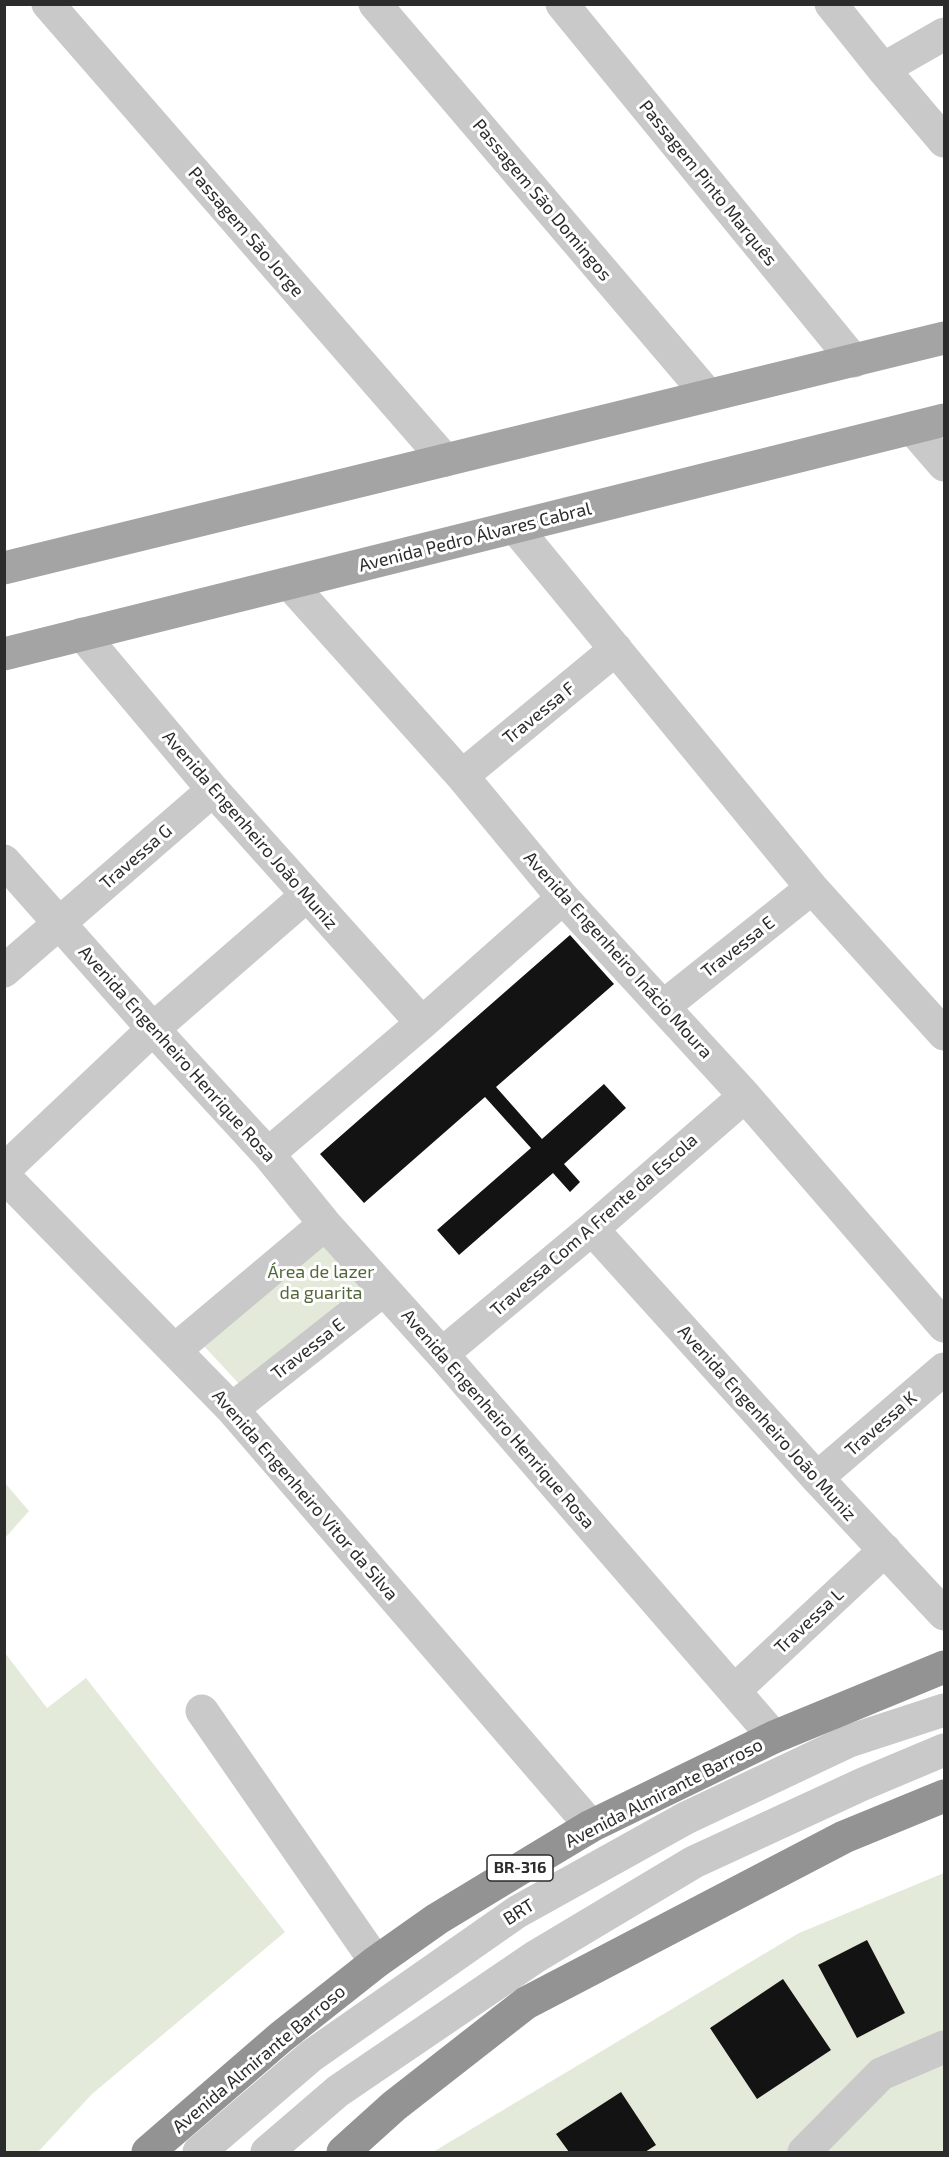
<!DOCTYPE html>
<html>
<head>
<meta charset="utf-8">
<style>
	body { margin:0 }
	#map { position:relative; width:949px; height:2157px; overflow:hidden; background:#fff; font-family:"Exo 2",sans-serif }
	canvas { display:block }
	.frame { position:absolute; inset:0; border:6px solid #2c2c2c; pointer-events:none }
</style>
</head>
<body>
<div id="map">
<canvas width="949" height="2157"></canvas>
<div class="frame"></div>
</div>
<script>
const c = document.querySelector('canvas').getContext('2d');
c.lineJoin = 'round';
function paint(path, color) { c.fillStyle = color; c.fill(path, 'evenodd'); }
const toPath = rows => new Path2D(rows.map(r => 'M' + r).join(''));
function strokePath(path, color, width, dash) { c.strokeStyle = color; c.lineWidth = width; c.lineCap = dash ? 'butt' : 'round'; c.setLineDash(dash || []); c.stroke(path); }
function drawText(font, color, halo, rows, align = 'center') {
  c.font = font + ' "Exo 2",sans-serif'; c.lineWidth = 6; c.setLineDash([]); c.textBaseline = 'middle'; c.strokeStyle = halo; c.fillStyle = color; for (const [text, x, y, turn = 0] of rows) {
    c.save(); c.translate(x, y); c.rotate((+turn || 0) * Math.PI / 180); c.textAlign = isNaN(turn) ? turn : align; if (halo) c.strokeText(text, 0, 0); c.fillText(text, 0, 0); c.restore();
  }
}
paint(toPath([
	[323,1240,367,1285,242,1387,203,1345],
	[5,1483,29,1511,5,1538],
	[5,1653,47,1708,86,1678,285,1932,92,2094,38,2152,5,2152],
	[944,1873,944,2152,433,2152,799,1933]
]), '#e3ead9');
paint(toPath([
	[570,935,614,984,496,1087,542,1139,604,1084,626,1108,564,1164,580,1182,570,1192,553,1173,459,1255,437,1230,531,1148,485,1097,364,1203,320,1154],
	[867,1940,905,2013,857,2038,818,1965],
	[783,1979,831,2050,757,2099,710,2028],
	[621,2092,656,2145,645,2152,569,2152,556,2134]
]), '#131313');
strokePath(toPath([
	[48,4,445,460],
	[375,4,708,395],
	[562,4,854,361],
	[831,4,883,69,944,141],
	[883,69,944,34],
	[912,428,944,465],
	[515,527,812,888,944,1034],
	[290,584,462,776,563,898,745,1096,944,1326],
	[82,634,213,790,422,1023],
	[462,776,616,649],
	[4,861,153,1029,268,1154,325,1224,442,1354,774,1737],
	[4,971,213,790],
	[664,1006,812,888],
	[268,1154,422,1023,563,898],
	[4,1170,153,1029,306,896],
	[4,1176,232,1409,591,1826],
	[592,1229,817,1478,944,1614],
	[175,1350,325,1224],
	[442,1354,592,1229,745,1096],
	[232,1409,383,1290],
	[817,1478,944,1369],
	[734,1691,885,1550],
	[202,1711,376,1962],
	[199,2152,311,2056,517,1912,686,1818,849,1741,944,1710],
	[267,2152,338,2091,535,1957,694,1862,863,1784,944,1750],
	[804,2152,881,2074,944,2047]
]), '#c9c9c9', 33);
strokePath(toPath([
	[4,568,944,338],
	[4,654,944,420]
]), '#a4a4a4', 33);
strokePath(toPath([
	[148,2152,281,2037,376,1962,437,1919,503,1879,591,1826,774,1737,944,1667],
	[343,2152,394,2106,526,2003,844,1837,944,1796]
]), '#939393', 33);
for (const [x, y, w] of [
	[520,1868,66]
]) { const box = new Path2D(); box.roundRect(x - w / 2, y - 13, w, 26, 4.5); c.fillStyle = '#fff'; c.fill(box); strokePath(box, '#2c2c2c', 1.5); }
drawText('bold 16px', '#2c2c2c', null, [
	["BR-316",520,1868]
]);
drawText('18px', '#2c2c2c', '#fff', [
	["Passagem Pinto Marquês",708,183,51],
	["Passagem São Domingos",542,200,50],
	["Passagem São Jorge",246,232,49],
	["Avenida Pedro Álvares Cabral",475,537,-14],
	["Travessa F",539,713,-39],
	["Avenida Engenheiro João Muniz",250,830,49],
	["Travessa G",136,857,-41],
	["Travessa E",738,947,-38],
	["Avenida Engenheiro Inácio Moura",618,955,48],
	["Avenida Engenheiro Henrique Rosa",177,1054,48],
	["Travessa Com A Frente da Escola",594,1225,-41],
	["Travessa E",308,1349,-38],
	["Avenida Engenheiro Henrique Rosa",498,1419,49],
	["Avenida Engenheiro João Muniz",767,1423,48],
	["Travessa K",881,1424,-41],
	["Avenida Engenheiro Vitor da Silva",305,1495,49],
	["Travessa L",809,1621,-43],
	["Avenida Almirante Barroso",664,1793,-27],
	["BRT",519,1912,-32],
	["Avenida Almirante Barroso",259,2059,-40]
]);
drawText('18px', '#526839', '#fff', [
	["Área de lazer",321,1272],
	["da guarita",321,1293]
]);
</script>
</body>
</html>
